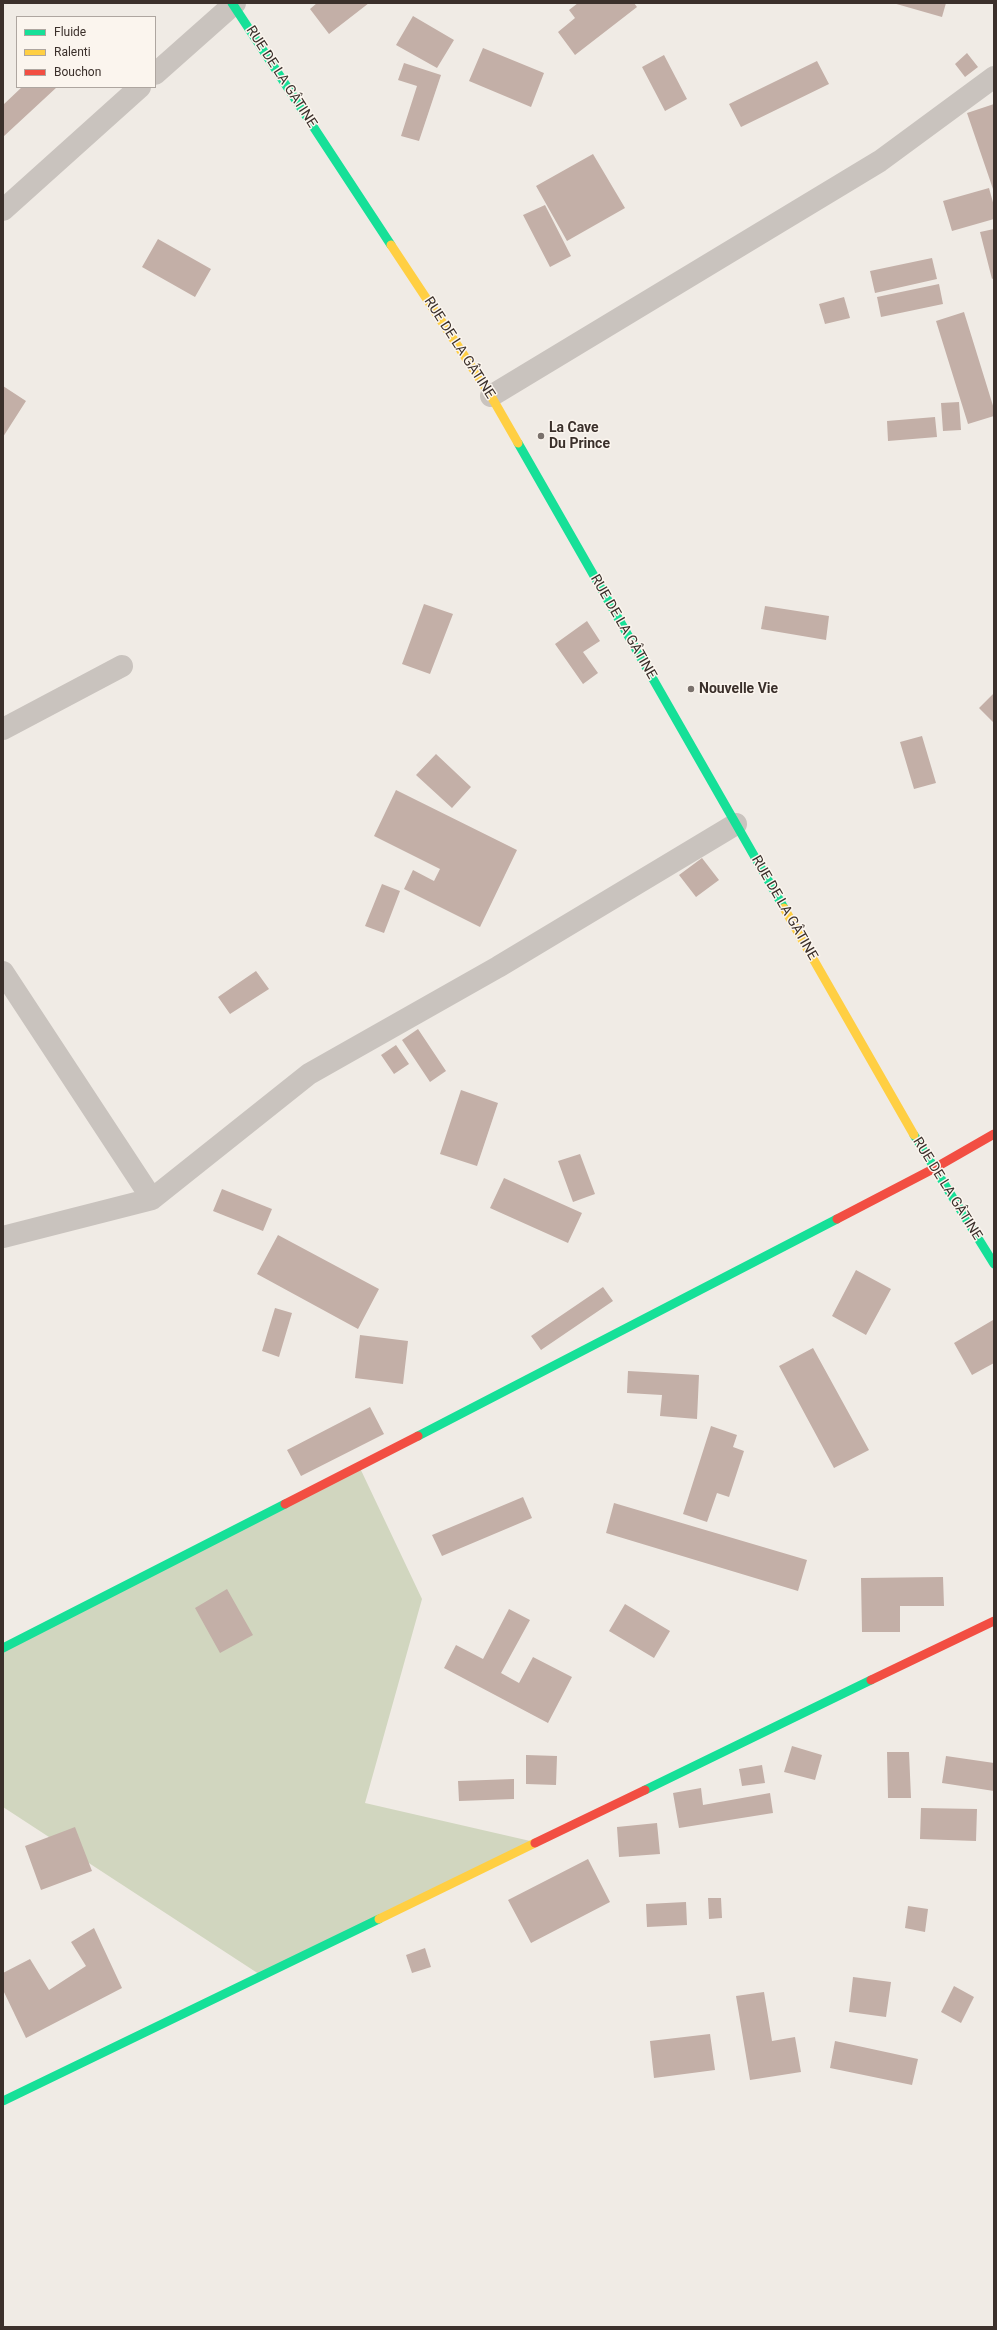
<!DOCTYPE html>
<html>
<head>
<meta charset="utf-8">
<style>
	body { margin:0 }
	#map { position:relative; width:997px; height:2330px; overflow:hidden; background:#f0ebe5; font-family:Roboto,sans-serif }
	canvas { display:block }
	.frame { position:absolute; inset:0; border:4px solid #3b302b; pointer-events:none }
	.legend { position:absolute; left:16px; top:16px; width:140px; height:72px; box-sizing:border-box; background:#fbf5ee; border:1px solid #aea6a0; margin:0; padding:5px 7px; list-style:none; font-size:12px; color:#3b302b }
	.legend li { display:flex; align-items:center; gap:8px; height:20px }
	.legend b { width:20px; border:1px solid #aea6a0 }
</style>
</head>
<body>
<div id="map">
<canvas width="997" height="2330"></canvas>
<div class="frame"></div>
<ul class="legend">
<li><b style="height:5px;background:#16e098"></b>Fluide</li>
<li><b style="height:5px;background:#ffcf43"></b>Ralenti</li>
<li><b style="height:5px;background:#f24e42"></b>Bouchon</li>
</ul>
</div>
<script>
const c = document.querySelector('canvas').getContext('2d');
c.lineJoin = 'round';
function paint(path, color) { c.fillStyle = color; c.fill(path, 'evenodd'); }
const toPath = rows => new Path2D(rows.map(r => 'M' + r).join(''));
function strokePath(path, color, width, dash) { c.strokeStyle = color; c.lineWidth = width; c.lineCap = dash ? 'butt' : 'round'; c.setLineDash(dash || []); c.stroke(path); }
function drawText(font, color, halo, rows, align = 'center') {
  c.font = font + ' Roboto,sans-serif'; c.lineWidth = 3; c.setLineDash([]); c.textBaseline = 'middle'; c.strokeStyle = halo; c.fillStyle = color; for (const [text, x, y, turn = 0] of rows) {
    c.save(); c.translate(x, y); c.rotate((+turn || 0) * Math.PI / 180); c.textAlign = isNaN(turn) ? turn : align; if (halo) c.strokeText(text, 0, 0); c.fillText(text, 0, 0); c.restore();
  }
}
paint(toPath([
	[359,1466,422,1599,365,1803,539,1843,262,1976,3,1807,3,1648]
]), '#d1d6bf');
paint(toPath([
	[317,3,369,3,329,34,310,9],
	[578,3,634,3,637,7,575,55,558,32,575,18,569,10],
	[893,3,946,3,942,17],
	[413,16,454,40,437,68,396,45],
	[483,48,544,73,531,107,469,81],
	[967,53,978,67,965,77,955,64],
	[664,55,687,99,665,111,642,67],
	[817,61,829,84,741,127,729,104],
	[404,63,441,75,419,141,401,136,417,86,398,80],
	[22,87,57,87,3,137,3,105],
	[994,104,994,192,967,113],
	[593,154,625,208,567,241,536,186],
	[989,188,994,206,994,219,952,231,943,201],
	[545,205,571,256,550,267,523,215],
	[994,229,994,278,992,279,980,232],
	[158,239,211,269,195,297,142,267],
	[932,258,937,279,875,293,870,271],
	[939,284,943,304,881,317,877,297],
	[844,297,850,318,825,324,819,304],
	[964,312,994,409,994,416,968,424,936,321],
	[3,386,26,401,3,437],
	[959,402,961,430,943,431,941,403],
	[935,417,937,437,888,441,887,421],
	[424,604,453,614,430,674,402,664],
	[765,606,829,616,826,640,761,629],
	[587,621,600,641,583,652,598,673,583,684,555,644],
	[994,693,994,723,979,708],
	[922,736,936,783,914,789,900,742],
	[436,754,471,787,452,808,416,775],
	[396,790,517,850,480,927,404,889,413,870,434,881,440,869,374,836],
	[702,858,719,880,696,897,679,875],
	[382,884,400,891,384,933,365,926],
	[256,971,269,989,230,1014,218,997],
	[418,1029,446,1071,430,1082,402,1040],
	[396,1045,409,1064,394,1074,381,1055],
	[461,1090,498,1103,477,1166,440,1154],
	[580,1154,595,1194,573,1202,558,1161],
	[504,1178,582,1213,568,1243,490,1208],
	[222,1189,272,1209,263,1231,213,1211],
	[278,1235,379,1289,358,1329,257,1274],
	[856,1270,891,1289,866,1335,832,1316],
	[603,1287,613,1301,541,1350,531,1336],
	[275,1308,292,1313,279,1357,262,1351],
	[993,1320,994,1363,972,1375,954,1343],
	[360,1335,408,1341,403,1384,355,1378],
	[813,1348,869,1450,834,1468,779,1366],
	[628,1371,699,1375,697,1419,660,1416,662,1395,627,1393],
	[370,1407,384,1434,301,1476,287,1450],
	[711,1426,737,1435,733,1447,744,1451,729,1497,717,1493,707,1522,683,1514],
	[523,1497,532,1518,442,1556,432,1535],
	[614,1503,807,1560,798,1591,606,1533],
	[943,1577,944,1606,900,1606,900,1632,862,1632,861,1578],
	[227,1589,253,1635,220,1653,195,1608],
	[625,1604,670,1631,654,1658,609,1631],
	[509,1609,530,1620,501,1673,519,1683,533,1657,572,1677,548,1723,444,1668,456,1645,483,1659],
	[792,1746,822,1755,815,1780,784,1772],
	[887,1752,909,1752,911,1798,888,1798],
	[526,1755,557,1756,556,1785,526,1784],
	[946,1756,994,1763,994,1791,942,1783],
	[762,1765,765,1783,742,1786,739,1769],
	[514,1779,514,1799,459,1801,458,1781],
	[701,1788,703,1805,770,1793,773,1813,679,1828,673,1793],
	[921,1808,977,1809,976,1841,920,1839],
	[657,1823,660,1854,619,1857,617,1827],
	[75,1827,92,1871,41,1890,25,1846],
	[588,1859,610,1902,531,1943,508,1900],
	[708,1898,721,1898,722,1918,709,1919],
	[686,1902,687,1925,647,1927,646,1904],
	[908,1906,928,1909,925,1932,905,1928],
	[94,1928,122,1988,26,2038,3,1990,3,1973,30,1959,49,1990,86,1966,71,1942],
	[425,1948,431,1967,412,1973,406,1955],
	[853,1977,891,1982,886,2017,849,2012],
	[954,1986,974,1997,961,2023,941,2012],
	[764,1992,772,2041,795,2037,801,2072,750,2080,736,1996],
	[710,2034,715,2070,654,2078,650,2041],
	[835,2041,918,2059,912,2085,830,2068]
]), '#c3afa7');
strokePath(toPath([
	[155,74,235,3],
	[3,210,140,87],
	[491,396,880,161,994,77],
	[3,729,122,666],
	[3,972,152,1199],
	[3,1237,152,1199,309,1074,498,967,736,824]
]), '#c9c3be', 22);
strokePath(toPath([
	[232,3,391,245],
	[518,443,784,908],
	[914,1135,994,1264],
	[418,1436,837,1219],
	[3,1648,285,1504],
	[645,1790,871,1680],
	[3,2101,379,1919]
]), '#16e098', 9);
strokePath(toPath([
	[391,245,491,396,518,443],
	[784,908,914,1135],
	[379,1919,535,1843]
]), '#ffcf43', 9);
strokePath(toPath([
	[837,1219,933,1169,994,1134],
	[285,1504,418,1436],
	[871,1680,994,1621],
	[535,1843,645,1790]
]), '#f24e42', 9);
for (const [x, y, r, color] of [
	[541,436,4,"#7a716c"],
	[691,689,4,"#7a716c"]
]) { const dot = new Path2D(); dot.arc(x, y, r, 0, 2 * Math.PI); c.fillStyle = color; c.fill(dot); strokePath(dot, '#fbf5ee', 1.5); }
drawText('14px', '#3b302b', '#fbf5ee', [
	["RUE DE LA GÂTINE",281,77,57],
	["RUE DE LA GÂTINE",459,348,57],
	["RUE DE LA GÂTINE",623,627,60],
	["RUE DE LA GÂTINE",784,908,60],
	["RUE DE LA GÂTINE",947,1189,58]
]);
drawText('bold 14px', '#3b302b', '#fbf5ee', [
	["La Cave",549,428],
	["Du Prince",549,444],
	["Nouvelle Vie",699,689]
], 'left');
</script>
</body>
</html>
